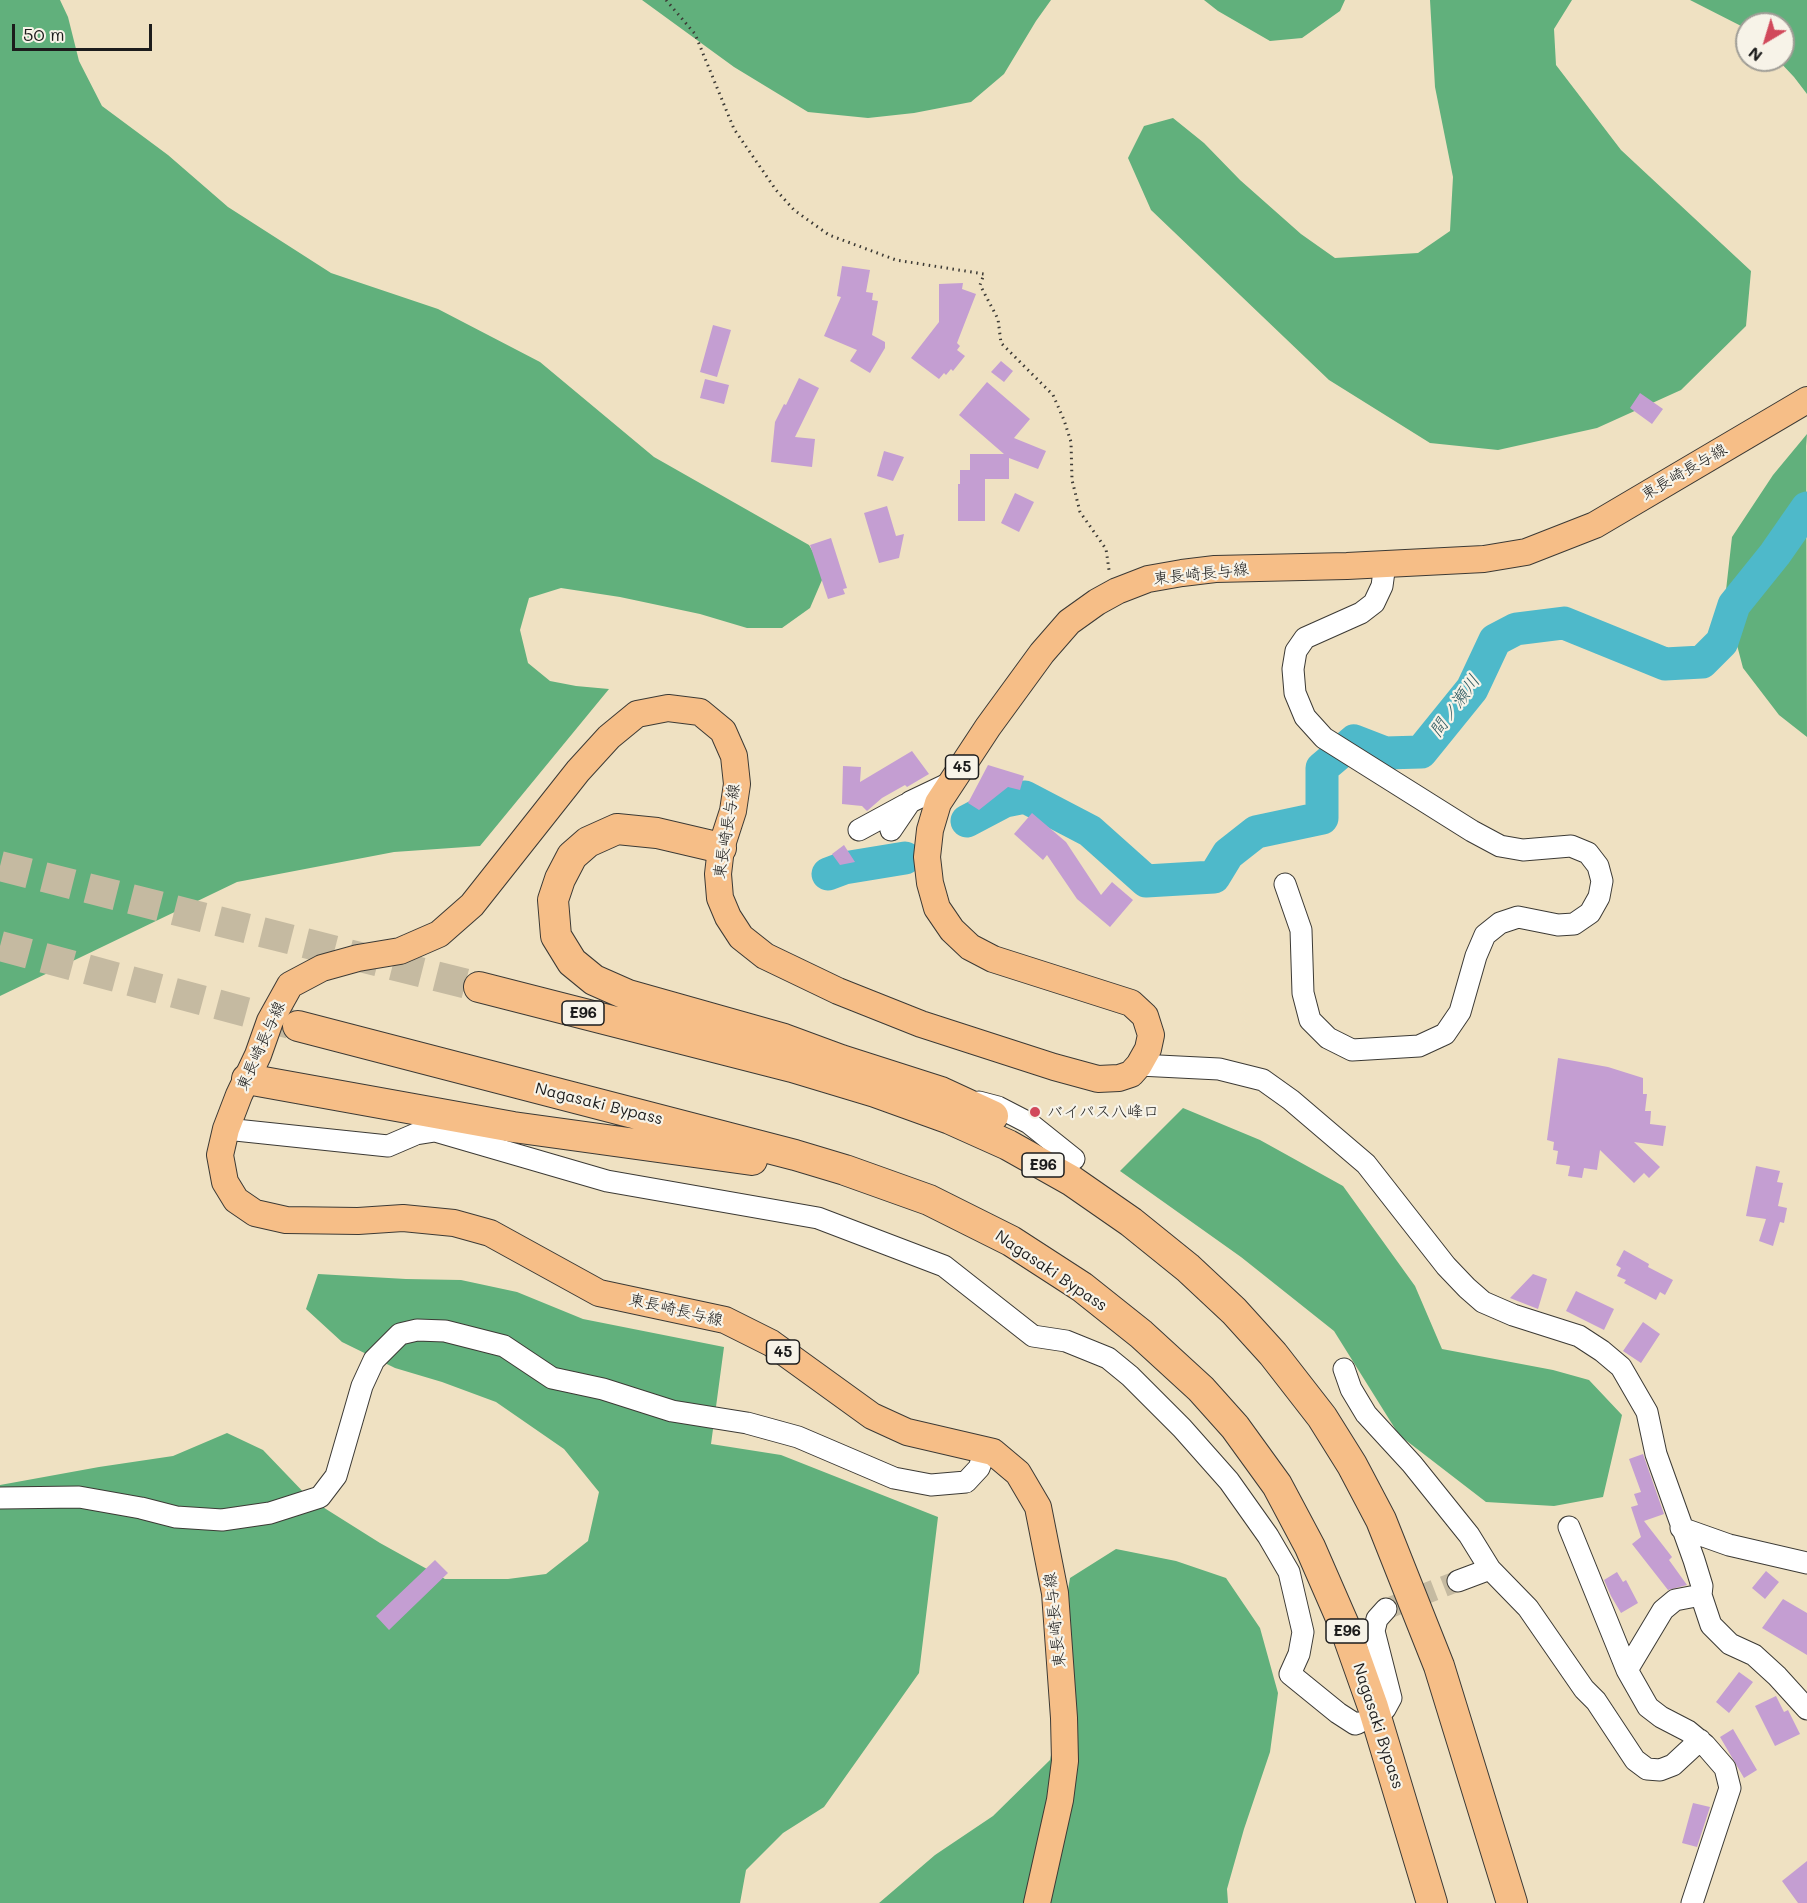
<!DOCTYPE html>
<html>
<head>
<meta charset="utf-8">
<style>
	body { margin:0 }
	#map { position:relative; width:1807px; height:1903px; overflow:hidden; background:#efe1c2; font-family:Mali,sans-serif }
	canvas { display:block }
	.north { position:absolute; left:1735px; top:12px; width:60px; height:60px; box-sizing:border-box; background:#f7f3e8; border:2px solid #9f9d96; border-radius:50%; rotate:218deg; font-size:16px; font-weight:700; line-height:24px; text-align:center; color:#1c1c1c }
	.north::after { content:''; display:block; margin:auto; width:21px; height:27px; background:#d1495b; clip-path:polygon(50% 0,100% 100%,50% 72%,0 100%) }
	.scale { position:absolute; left:12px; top:24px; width:140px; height:27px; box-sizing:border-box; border:3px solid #1c1c1c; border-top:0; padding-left:8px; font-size:18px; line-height:21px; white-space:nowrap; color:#1c1c1c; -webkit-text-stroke:4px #f7f3e8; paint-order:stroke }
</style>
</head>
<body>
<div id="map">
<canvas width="1807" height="1903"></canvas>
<div class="north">N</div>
<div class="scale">50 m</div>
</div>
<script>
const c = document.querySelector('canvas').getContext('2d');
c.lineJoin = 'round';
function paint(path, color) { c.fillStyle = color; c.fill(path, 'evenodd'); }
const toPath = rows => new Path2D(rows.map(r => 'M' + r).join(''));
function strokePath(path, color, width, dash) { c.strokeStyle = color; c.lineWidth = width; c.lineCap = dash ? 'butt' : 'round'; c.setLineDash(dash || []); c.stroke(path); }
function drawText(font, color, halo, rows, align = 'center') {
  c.font = font + ' Mali,"Klee One",sans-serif'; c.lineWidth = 4.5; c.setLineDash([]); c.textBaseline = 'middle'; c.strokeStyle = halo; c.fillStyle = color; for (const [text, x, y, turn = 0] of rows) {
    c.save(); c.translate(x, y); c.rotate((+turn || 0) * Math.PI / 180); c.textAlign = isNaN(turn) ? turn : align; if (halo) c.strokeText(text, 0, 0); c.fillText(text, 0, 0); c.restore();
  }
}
paint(toPath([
	[0,0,60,0,68,17,79,61,102,106,168,155,228,207,331,273,438,309,540,362,654,457,809,545,825,573,810,608,782,628,747,628,700,614,620,597,561,588,529,598,520,630,528,663,550,681,576,686,609,689,480,846,394,852,237,882,0,996],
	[642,0,1051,0,1036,21,1004,74,971,102,914,113,868,118,808,112,734,67],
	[1204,0,1345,0,1340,11,1302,38,1270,41,1218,11],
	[1430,0,1572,0,1554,29,1556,65,1621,150,1751,271,1746,326,1681,390,1597,428,1498,450,1430,443,1329,380,1151,210,1128,158,1144,126,1173,118,1204,143,1240,180,1301,234,1335,258,1418,253,1450,231,1453,177,1435,87],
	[1690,0,1807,0,1807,94,1794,77,1778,60,1783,60,1783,24,1747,24,1747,29],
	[1807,434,1806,446,1807,737,1779,715,1743,668,1725,599,1732,537,1773,475],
	[1183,1108,1260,1140,1343,1186,1415,1286,1442,1349,1553,1370,1589,1380,1622,1415,1603,1497,1554,1506,1486,1502,1399,1435,1334,1331,1241,1257,1120,1171],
	[318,1274,406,1279,461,1280,517,1292,583,1319,724,1347,711,1444,781,1455,938,1517,919,1673,824,1807,783,1833,746,1870,740,1903,0,1903,0,1485,99,1467,173,1456,227,1433,263,1450,310,1499,380,1543,445,1579,508,1579,546,1574,588,1541,599,1492,564,1449,496,1402,442,1382,395,1368,342,1342,306,1309],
	[1116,1549,1176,1561,1226,1578,1260,1628,1278,1693,1270,1752,1244,1829,1227,1889,1228,1903,879,1903,935,1855,993,1816,1050,1760,1062,1700,1061,1633,1070,1578]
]), '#61b07c');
strokePath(toPath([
	[967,821,1005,801,1025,797,1090,831,1146,881,1214,877,1228,854,1256,832,1322,818,1322,768,1354,741,1385,753,1421,752,1472,689,1495,640,1516,629,1564,623,1665,664,1702,662,1722,642,1734,605,1775,554,1807,508],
	[828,874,844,868,905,858]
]), '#4eb9ca', 33);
paint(toPath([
	[842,266,870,270,866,292,873,293,872,300,878,301,872,335,885,342,885,348,870,373,850,361,857,350,824,336,841,297,837,296],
	[963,283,962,289,976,294,957,343,960,346,957,350,965,356,953,371,951,369,946,375,944,373,939,379,911,358,939,322,939,284],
	[713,325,731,330,717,377,700,372],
	[1001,361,1013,371,1004,382,991,372],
	[799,378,819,388,795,437,815,439,812,467,771,462,775,422,784,404,786,405],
	[705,379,729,385,724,404,700,398],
	[987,382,1030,419,1014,438,1046,451,1038,469,1009,458,1009,479,985,479,985,521,958,521,958,484,960,484,960,470,970,470,970,454,1004,454,959,415],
	[1640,393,1663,409,1652,424,1630,408],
	[884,451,904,457,893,481,877,476],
	[1015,493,1034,502,1019,532,1001,523],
	[887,506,896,536,904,534,899,558,879,563,864,513],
	[831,538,847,588,843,589,845,594,828,599,810,545],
	[912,751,929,774,907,787,905,785,882,798,867,811,862,806,842,804,843,766,861,767,860,782],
	[988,765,1024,776,1020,790,1008,787,979,810,968,803],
	[1032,813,1066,842,1101,895,1112,882,1133,900,1110,927,1077,899,1047,855,1043,860,1014,834],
	[844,845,855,862,840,865,832,854],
	[1558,1058,1608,1067,1643,1078,1643,1094,1647,1094,1645,1111,1651,1111,1650,1124,1666,1126,1663,1146,1634,1142,1660,1167,1649,1178,1644,1173,1634,1183,1600,1150,1597,1170,1584,1168,1582,1178,1568,1176,1570,1166,1556,1164,1558,1151,1553,1150,1554,1142,1547,1140],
	[1756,1166,1780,1171,1777,1182,1783,1183,1778,1206,1787,1208,1784,1223,1780,1222,1773,1246,1759,1241,1766,1219,1746,1216],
	[1624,1250,1649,1264,1648,1267,1673,1280,1665,1295,1660,1292,1656,1300,1624,1283,1626,1280,1617,1276,1621,1268,1616,1265],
	[1533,1274,1547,1279,1538,1309,1510,1298],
	[1576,1291,1614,1309,1604,1330,1566,1311],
	[1643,1322,1660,1334,1641,1363,1623,1351],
	[1643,1454,1664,1514,1644,1521,1672,1557,1669,1560,1687,1585,1668,1590,1632,1544,1641,1537,1631,1507,1638,1505,1634,1494,1641,1492,1629,1459],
	[435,1560,448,1573,389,1630,376,1616],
	[1766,1571,1779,1582,1765,1599,1752,1588],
	[1617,1572,1623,1582,1626,1580,1638,1603,1621,1613,1611,1596,1604,1580],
	[1783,1599,1807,1613,1807,1655,1762,1628],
	[1739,1672,1753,1682,1729,1713,1716,1702],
	[1776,1696,1784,1712,1788,1710,1800,1734,1775,1746,1755,1706],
	[1733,1729,1757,1770,1744,1778,1720,1737],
	[1693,1803,1710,1807,1697,1847,1682,1843],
	[1807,1861,1807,1903,1798,1903,1782,1881]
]), '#c49ed2');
strokePath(toPath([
	[1386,1609,1458,1581]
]), '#c5baa1', 21, [21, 10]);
strokePath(toPath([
	[0,866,479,987],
	[0,946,298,1026]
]), '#c5baa1', 30, [30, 15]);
const minor = toPath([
	[859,830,905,805],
	[891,830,910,802,952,782],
	[1285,884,1301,930,1303,993,1310,1020,1328,1038,1352,1050,1419,1046,1445,1034,1460,1012,1476,956,1485,935,1500,923,1518,917,1558,925,1574,924,1590,913,1599,897,1602,881,1598,866,1588,853,1571,846,1523,850,1500,846,1472,831,1324,738,1305,717,1295,693,1293,669,1296,651,1305,638,1361,613,1374,603,1382,586,1385,564],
	[1139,1065,1219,1069,1263,1080,1291,1100,1366,1164,1446,1266,1467,1288,1483,1302,1513,1315,1579,1336,1602,1351,1621,1367,1647,1412,1656,1454,1694,1560,1702,1586,1701,1595,1711,1625,1730,1644,1754,1655,1777,1676,1807,1709],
	[979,1102,998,1107,1029,1123,1074,1159],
	[226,1129,388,1146,416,1134,435,1131,607,1181,818,1218,944,1266,1033,1336,1066,1341,1108,1358,1130,1376,1182,1428,1229,1481,1268,1536,1289,1572,1303,1632,1299,1654,1290,1674,1338,1713,1355,1724,1358,1723],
	[1344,1369,1351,1389,1366,1414,1412,1464,1469,1535,1490,1569,1528,1608,1584,1689,1596,1701,1635,1760,1647,1769,1660,1770,1673,1765,1700,1740],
	[0,1498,79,1497,141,1508,176,1517,222,1520,270,1513,320,1497,336,1476,362,1386,374,1360,400,1334,417,1330,445,1331,504,1346,552,1378,603,1389,672,1411,747,1423,798,1437,894,1478,931,1485,966,1482,979,1468,986,1449],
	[1569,1527,1627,1670],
	[1681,1528,1729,1545,1807,1563],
	[1458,1581,1490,1569],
	[1385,1709,1391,1698,1374,1631,1377,1619,1386,1609],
	[1692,1903,1730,1788,1725,1768,1705,1745,1688,1731,1661,1717,1648,1707,1627,1670,1663,1610,1675,1600,1701,1595]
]);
const major = toPath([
	[1037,1903,1060,1800,1065,1761,1064,1718,1055,1593,1038,1507,1018,1473,993,1452,907,1432,872,1416,771,1343,725,1320,599,1293,490,1233,454,1223,403,1218,358,1221,286,1220,255,1213,236,1200,225,1182,220,1155,226,1129,239,1095,258,1055,270,1021,290,985,322,968,358,958,400,951,439,934,472,905,578,771,609,737,637,714,668,708,700,712,723,731,734,756,737,784,733,811,721,848,718,874,720,898,728,917,741,937,765,956,838,991,921,1024,1054,1067,1098,1079,1119,1078,1131,1074,1139,1065,1148,1049,1151,1035,1145,1016,1131,1003,993,959,970,947,952,930,937,908,930,883,927,857,930,830,938,803,988,727,1042,653,1069,622,1097,602,1117,591,1148,579,1182,573,1215,569,1347,566,1484,559,1526,552,1595,525,1807,400]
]);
const highway = toPath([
	[721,848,657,833,617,829,588,842,572,856,560,879,553,900,556,936,572,962,594,980,628,995,784,1039,841,1060,941,1092,993,1116],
	[479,987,792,1067,875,1092,950,1119,1008,1145,1072,1181,1131,1222,1188,1268,1234,1311,1273,1354,1322,1417,1352,1465,1381,1520,1439,1666,1512,1903],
	[298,1026,795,1155,845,1170,929,1200,1011,1241,1082,1287,1141,1334,1201,1389,1235,1427,1277,1485,1310,1547,1344,1625,1373,1707,1432,1903],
	[247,1079,513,1127,752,1160]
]);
strokePath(minor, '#3c3a35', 23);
strokePath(major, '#3c3a35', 28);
strokePath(highway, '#3c3a35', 32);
strokePath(toPath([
	[666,0,695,34,734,129,776,190,794,210,829,235,896,260,984,274,980,285,998,319,1001,343,1053,395,1064,420,1071,442,1072,480,1080,512,1106,549,1109,570]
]), '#3c3a35', 3, [1.5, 4.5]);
strokePath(minor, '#fff', 21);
strokePath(major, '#f6be87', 26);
strokePath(highway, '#f6be87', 30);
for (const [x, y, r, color] of [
	[1035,1112,6,"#d1495b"]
]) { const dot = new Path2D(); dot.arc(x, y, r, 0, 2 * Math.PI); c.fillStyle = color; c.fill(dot); strokePath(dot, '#f7f3e8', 2); }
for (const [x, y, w] of [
	[962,767,33],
	[583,1013,42],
	[1043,1165,42],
	[783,1352,33],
	[1347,1631,42]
]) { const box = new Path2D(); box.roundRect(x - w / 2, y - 12, w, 24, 4.5); c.fillStyle = '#f7f3e8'; c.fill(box); strokePath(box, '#1c1c1c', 1.5); }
drawText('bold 15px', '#1c1c1c', null, [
	["45",962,767],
	["E96",583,1013],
	["E96",1043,1165],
	["45",783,1352],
	["E96",1347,1631]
]);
drawText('16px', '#1c1c1c', '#f7f3e8', [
	["東長崎長与線",1684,472,-30],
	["東長崎長与線",1201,574,-6],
	["東長崎長与線",727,831,-81],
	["東長崎長与線",261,1046,-66],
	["Nagasaki Bypass",599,1104,14],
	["Nagasaki Bypass",1051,1271,34],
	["東長崎長与線",676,1310,13],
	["東長崎長与線",1055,1620,-96],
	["Nagasaki Bypass",1378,1726,72]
]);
drawText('16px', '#1c1c1c', '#f7f3e8', [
	["バイパス八峰口",1047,1112]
], 'left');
drawText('italic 18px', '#305b62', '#f7f3e8', [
	["間ノ瀬川",1455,706,-54]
]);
</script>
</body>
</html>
